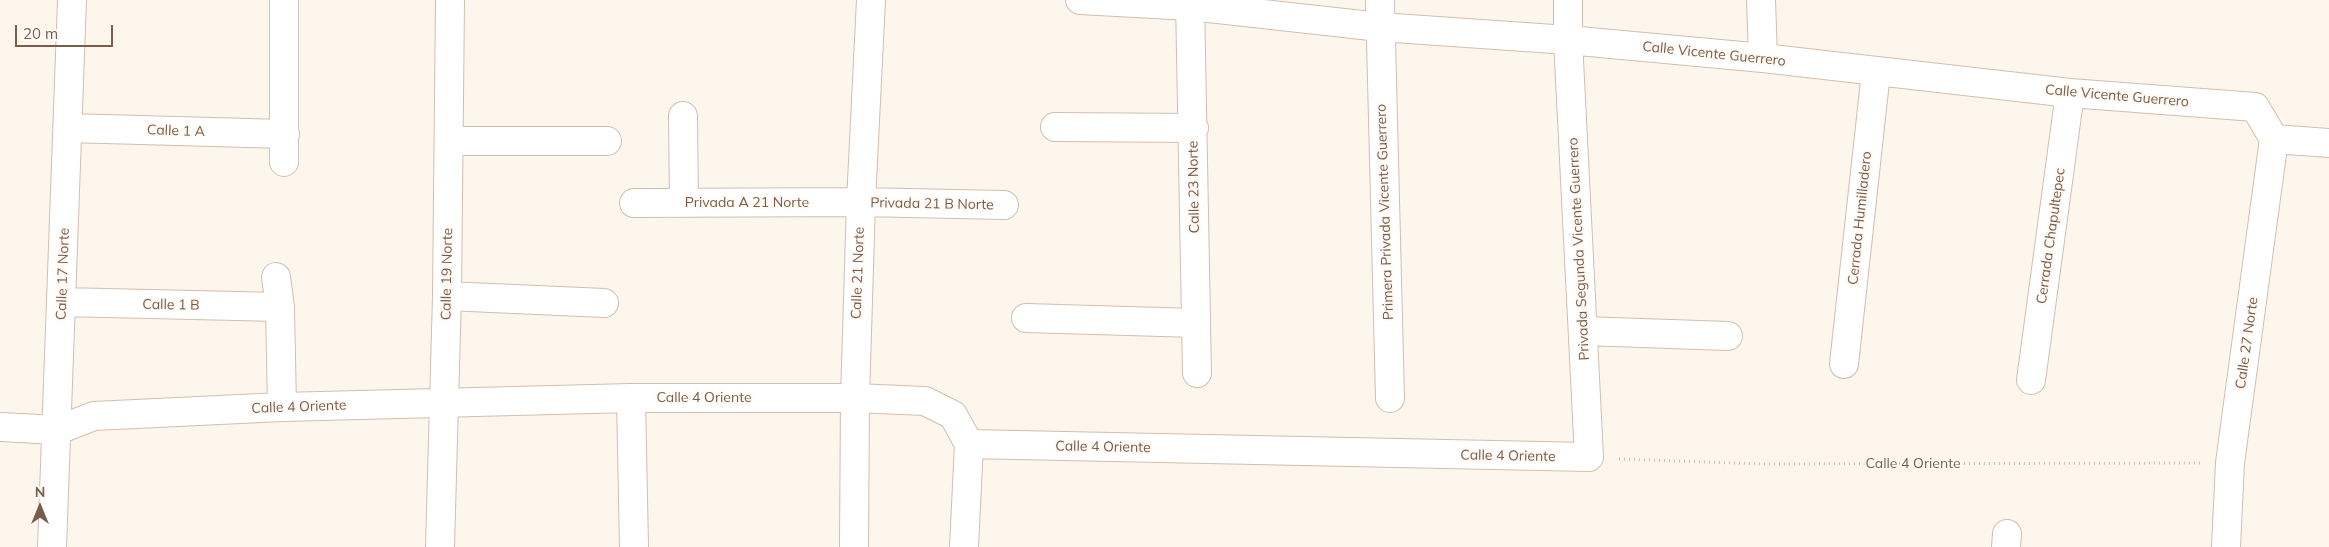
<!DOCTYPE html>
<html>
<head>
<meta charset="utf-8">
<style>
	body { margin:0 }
	#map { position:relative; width:2329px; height:547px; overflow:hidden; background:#fdf6ec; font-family:Mulish,sans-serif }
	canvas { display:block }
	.north { position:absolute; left:15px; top:482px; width:50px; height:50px; -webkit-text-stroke:4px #fffaf3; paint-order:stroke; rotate:0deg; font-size:14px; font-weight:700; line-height:20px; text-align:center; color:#7a5c4d }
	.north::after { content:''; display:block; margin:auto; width:18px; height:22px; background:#7a5c4d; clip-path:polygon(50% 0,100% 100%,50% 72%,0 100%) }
	.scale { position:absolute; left:15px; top:25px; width:98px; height:22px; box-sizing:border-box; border:2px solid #7a5c4d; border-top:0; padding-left:6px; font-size:15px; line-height:18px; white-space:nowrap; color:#7a5c4d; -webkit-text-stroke:4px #fffaf3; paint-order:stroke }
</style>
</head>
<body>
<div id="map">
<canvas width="2329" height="547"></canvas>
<div class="north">N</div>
<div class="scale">20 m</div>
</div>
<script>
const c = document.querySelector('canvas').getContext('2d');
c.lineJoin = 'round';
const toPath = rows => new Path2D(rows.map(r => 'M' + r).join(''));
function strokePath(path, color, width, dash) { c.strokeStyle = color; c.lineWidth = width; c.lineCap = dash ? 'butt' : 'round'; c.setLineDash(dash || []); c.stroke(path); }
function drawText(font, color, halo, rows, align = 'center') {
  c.font = font + ' Mulish,sans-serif'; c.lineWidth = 4; c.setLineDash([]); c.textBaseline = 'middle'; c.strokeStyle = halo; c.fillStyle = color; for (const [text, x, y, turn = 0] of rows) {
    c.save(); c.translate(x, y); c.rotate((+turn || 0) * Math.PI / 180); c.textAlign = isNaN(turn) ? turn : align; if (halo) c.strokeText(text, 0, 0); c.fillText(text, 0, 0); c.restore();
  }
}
const minor = toPath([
	[284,0,284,162],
	[1080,0,1191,6,1380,27,1568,40,1763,58,2070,93,2255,107,2274,139],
	[1190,0,1197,373],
	[1380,0,1390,398],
	[1761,0,1763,58],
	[683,116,684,203],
	[1055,127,1194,128],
	[68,128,285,134],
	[2274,139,2329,143],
	[449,141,607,141],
	[634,203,861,202,1004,205],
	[276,277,280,307,282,407],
	[447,296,604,303],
	[62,302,280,307],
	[1026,318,1196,323],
	[1584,331,1728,336],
	[1844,364,1876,72],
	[2031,380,2070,93],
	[631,398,634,547],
	[0,427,58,430,94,416,282,407,631,398,855,398,925,401,953,415,969,444],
	[969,444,1589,457,1568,40,1568,0],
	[52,547,72,0],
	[440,547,447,296,450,0],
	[854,547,855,398,861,202,871,0],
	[964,547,969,444],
	[2006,547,2007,534],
	[2226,547,2230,463,2274,139]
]);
strokePath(minor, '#d1beb0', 30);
strokePath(toPath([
	[1619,459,1763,464,2201,463]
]), '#d9b8a5', 3, [1, 4]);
strokePath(minor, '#fff', 28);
drawText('14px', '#7a5c4d', '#fffaf3', [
	["Calle Vicente Guerrero",1714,54,6],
	["Calle Vicente Guerrero",2117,96,5],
	["Calle 1 A",176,131,2],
	["Calle 23 Norte",1194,187,-91],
	["Privada A 21 Norte",747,203],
	["Privada 21 B Norte",932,204,1],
	["Primera Privada Vicente Guerrero",1385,212,-92],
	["Cerrada Humilladero",1860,218,-84],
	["Cerrada Chapultepec",2051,236,-82],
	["Privada Segunda Vicente Guerrero",1579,249,-93],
	["Calle 21 Norte",858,273,-88],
	["Calle 17 Norte",63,274,-88],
	["Calle 19 Norte",447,274,-89],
	["Calle 1 B",171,305,1],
	["Calle 27 Norte",2247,343,-82],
	["Calle 4 Oriente",704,398],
	["Calle 4 Oriente",299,407,-2],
	["Calle 4 Oriente",1103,447,1],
	["Calle 4 Oriente",1508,456,1],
	["Calle 4 Oriente",1913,464]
]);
</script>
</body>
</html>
